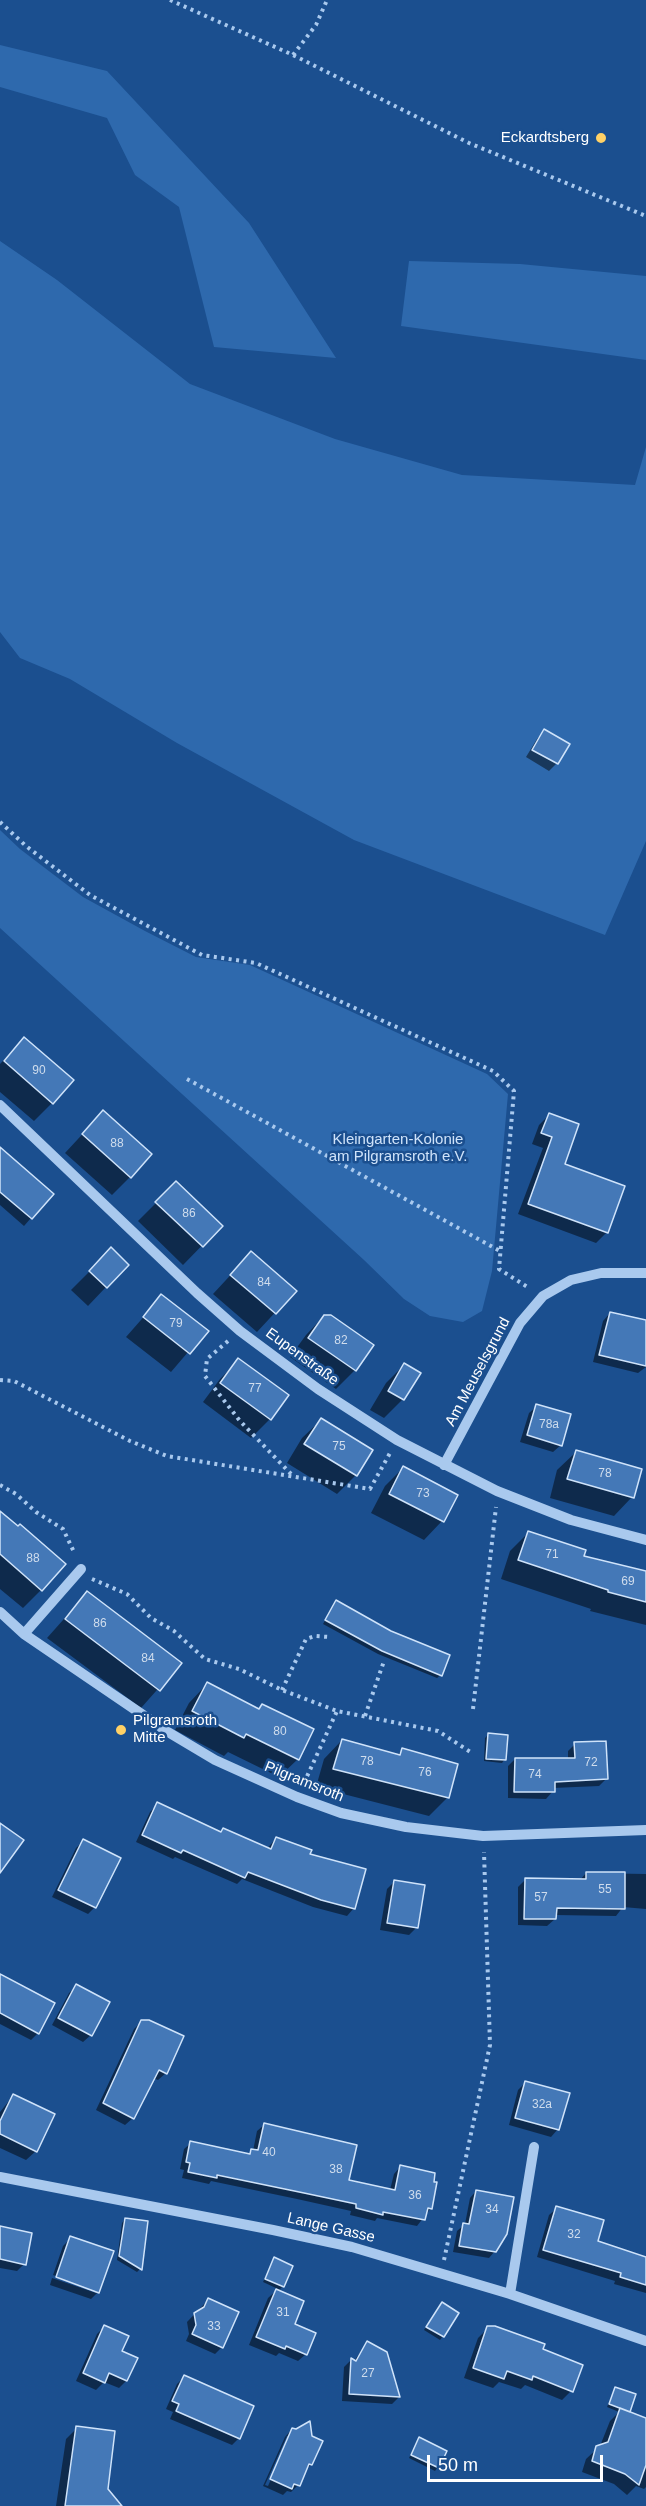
<!DOCTYPE html>
<html>
<head>
<meta charset="utf-8">
<style>
	body { margin:0 }
	#map { position:relative; width:646px; height:2506px; overflow:hidden; background:#1b4f8f; font-family:Arial,sans-serif }
	canvas { display:block }
	.scale { position:absolute; left:427px; top:2455px; width:176px; height:27px; box-sizing:border-box; border:3px solid #fff; border-top:0; padding-left:8px; font-size:18px; line-height:21px; white-space:nowrap; color:#fff; -webkit-text-stroke:4px #1b4f8f; paint-order:stroke }
</style>
</head>
<body>
<div id="map">
<canvas width="646" height="2506"></canvas>
<div class="scale">50 m</div>
</div>
<script>
const c = document.querySelector('canvas').getContext('2d');
c.lineJoin = 'round';
function paint(path, color) { c.fillStyle = color; c.fill(path, 'evenodd'); }
const toPath = rows => new Path2D(rows.map(r => 'M' + r).join(''));
function strokePath(path, color, width, dash) { c.strokeStyle = color; c.lineWidth = width; c.lineCap = dash ? 'butt' : 'round'; c.setLineDash(dash || []); c.stroke(path); }
function drawText(font, color, halo, rows, align = 'center') {
  c.font = font + ' Arial,sans-serif'; c.lineWidth = 5; c.setLineDash([]); c.textBaseline = 'middle'; c.strokeStyle = halo; c.fillStyle = color; for (const [text, x, y, turn = 0] of rows) {
    c.save(); c.translate(x, y); c.rotate((+turn || 0) * Math.PI / 180); c.textAlign = isNaN(turn) ? turn : align; if (halo) c.strokeText(text, 0, 0); c.fillText(text, 0, 0); c.restore();
  }
}
paint(toPath([
	[0,45,107,71,249,223,336,358,214,347,179,207,135,175,107,118,0,87],
	[0,241,57,280,190,384,335,439,462,475,635,485,646,447,646,841,605,935,354,840,177,743,70,679,20,658,0,632],
	[409,261,520,264,646,276,646,360,401,326],
	[0,830,20,849,83,897,145,931,196,957,250,965,487,1074,508,1094,492,1271,482,1311,463,1322,430,1316,404,1299,364,1260,0,928]
]), '#2e69ad');
paint(toPath([
	[544,731,568,745,557,763,549,771,526,757,537,739],
	[24,1039,52,1103,34,1121,0,1092,0,1064],
	[103,1112,130,1177,112,1195,65,1153],
	[549,1115,563,1165,607,1232,596,1243,518,1214,543,1148,532,1144,539,1125],
	[0,1163,52,1194,24,1226,0,1205],
	[176,1183,221,1226,183,1265,138,1221],
	[111,1250,106,1287,88,1306,71,1290],
	[251,1253,295,1291,257,1332,213,1294],
	[162,1296,206,1331,171,1372,126,1337],
	[610,1313,646,1322,646,1367,638,1373,593,1362,603,1321],
	[324,1316,372,1346,355,1370,336,1389,290,1357,306,1335],
	[239,1360,287,1396,270,1419,251,1438,203,1402,220,1379],
	[404,1365,419,1373,403,1399,384,1418,370,1410,386,1383],
	[537,1406,561,1445,553,1452,520,1442,529,1413],
	[321,1420,371,1451,356,1475,337,1494,287,1463,302,1438],
	[576,1452,632,1497,614,1516,550,1498,557,1470],
	[403,1468,456,1495,442,1521,424,1540,371,1513,385,1486],
	[0,1513,18,1528,41,1590,23,1608,0,1589],
	[528,1533,582,1557,646,1573,646,1625,590,1611,591,1609,501,1579,510,1551],
	[87,1593,180,1664,141,1708,47,1638],
	[333,1606,441,1675,437,1678,378,1654,323,1624],
	[207,1684,258,1710,262,1706,298,1759,279,1777,228,1752,224,1756,175,1730,189,1703],
	[488,1735,505,1759,502,1763,484,1761,485,1738],
	[342,1740,396,1756,403,1750,448,1797,429,1816,316,1787,324,1759],
	[575,1744,606,1779,599,1786,553,1788,553,1791,546,1799,508,1798,508,1766,515,1759,568,1760,568,1751],
	[158,1804,220,1833,223,1829,267,1849,276,1838,308,1855,354,1908,347,1916,313,1907,242,1879,237,1884,175,1857,173,1859,136,1842,150,1812],
	[83,1841,95,1907,88,1914,52,1897,76,1848],
	[586,1873,646,1874,646,1909,623,1907,616,1916,555,1915,555,1919,547,1926,518,1925,518,1887,526,1879,580,1880],
	[395,1881,416,1928,409,1935,380,1930,387,1889],
	[0,1978,38,2033,31,2040,0,2024],
	[77,1986,91,2035,83,2042,52,2025,69,1993],
	[142,2021,166,2073,158,2080,153,2078,133,2118,125,2125,96,2110,134,2029],
	[526,2082,558,2129,551,2137,509,2125,518,2090],
	[13,2096,36,2151,26,2160,0,2148,0,2112],
	[264,2125,347,2181,390,2190,394,2174,400,2167,431,2208,417,2226,377,2218,375,2221,350,2215,351,2211,297,2199,211,2181,209,2184,182,2178,184,2170,180,2169,184,2149,191,2143,247,2155,253,2151,257,2131],
	[476,2191,495,2251,489,2258,453,2252,457,2231,465,2224,470,2198],
	[557,2208,596,2242,646,2258,646,2293,614,2284,615,2281,537,2257,549,2215],
	[125,2219,140,2269,137,2272,117,2260,122,2223],
	[0,2228,24,2264,17,2271,0,2268],
	[71,2238,98,2292,91,2299,50,2285,52,2278,96,2293,96,2290,53,2275,63,2246],
	[275,2259,283,2286,278,2291,306,2354,298,2361,279,2353,276,2356,249,2345,268,2298,278,2289,263,2282],
	[208,2300,222,2347,215,2354,186,2341,189,2334,187,2322],
	[442,2304,443,2336,440,2340,424,2330],
	[105,2326,126,2381,119,2388,104,2382,96,2390,76,2381,97,2334],
	[488,2328,541,2349,571,2391,562,2400,525,2385,521,2389,499,2382,493,2388,464,2378,478,2338],
	[368,2342,386,2353,399,2397,392,2404,342,2401,344,2367,351,2360,354,2361],
	[184,2377,239,2438,232,2445,170,2419,173,2412,166,2409,177,2384],
	[616,2388,627,2412,646,2419,646,2487,644,2489,636,2486,627,2495,614,2484,582,2472,586,2459,600,2446,610,2421,619,2412,607,2407],
	[77,2428,106,2490,120,2506,56,2506,66,2439],
	[292,2429,311,2465,304,2471,298,2485,291,2492,287,2491,283,2495,263,2486,285,2437],
	[287,2436,290,2436,268,2486,265,2485],
	[419,2439,438,2467,435,2471,409,2458]
]), '#0007');
const building = toPath([
	[544,729,570,744,558,764,532,750,544,729],
	[24,1037,74,1080,53,1104,4,1061,24,1037],
	[103,1110,152,1154,131,1178,82,1134,103,1110],
	[549,1113,579,1124,565,1164,625,1186,608,1233,528,1204,552,1137,541,1133,549,1113],
	[0,1147,54,1194,32,1219,0,1192,0,1147],
	[176,1181,223,1226,203,1247,155,1202,176,1181],
	[111,1247,129,1265,107,1288,89,1271,111,1247],
	[251,1251,297,1291,276,1314,230,1275,251,1251],
	[161,1294,209,1331,190,1354,143,1317,161,1294],
	[610,1312,646,1320,646,1366,599,1355,610,1312],
	[324,1315,331,1315,374,1345,356,1371,308,1338,324,1315],
	[238,1358,289,1395,271,1420,220,1383,238,1358],
	[404,1363,421,1373,404,1400,388,1391,404,1363],
	[536,1404,571,1414,562,1446,527,1435,536,1404],
	[321,1418,373,1450,357,1476,304,1444,321,1418],
	[576,1450,642,1469,634,1498,567,1479,576,1450],
	[403,1466,458,1495,444,1522,389,1494,403,1466],
	[0,1511,18,1526,20,1524,66,1564,42,1591,0,1554,0,1511],
	[528,1531,586,1550,584,1556,646,1571,646,1602,608,1592,608,1590,518,1560,528,1531],
	[87,1591,182,1663,160,1691,65,1619,87,1591],
	[336,1600,391,1631,450,1655,442,1676,382,1651,325,1620,336,1600],
	[207,1682,259,1709,262,1704,314,1729,299,1760,246,1734,244,1738,192,1711,207,1682],
	[488,1733,508,1735,506,1760,486,1759,488,1733],
	[342,1739,400,1755,402,1748,458,1764,449,1798,333,1769,342,1739],
	[606,1741,608,1779,555,1782,555,1792,514,1792,515,1758,575,1758,574,1742,606,1741],
	[157,1802,221,1832,223,1828,271,1849,276,1837,312,1850,310,1854,366,1869,355,1909,321,1900,248,1872,245,1878,183,1850,181,1853,142,1835,157,1802],
	[0,1823,24,1840,0,1873,0,1823],
	[83,1839,121,1858,96,1908,58,1890,83,1839],
	[586,1872,625,1872,625,1909,557,1908,556,1919,524,1919,525,1878,586,1879,586,1872],
	[394,1880,425,1885,418,1928,387,1923,394,1880],
	[0,1974,55,2003,39,2034,0,2013,0,1974],
	[76,1984,110,2002,92,2036,58,2018,76,1984],
	[141,2020,149,2020,184,2036,167,2074,159,2070,134,2119,103,2103,141,2020],
	[525,2081,570,2093,559,2130,515,2118,525,2081],
	[13,2094,55,2114,37,2152,0,2134,0,2121,13,2094],
	[264,2123,357,2145,349,2180,395,2190,400,2165,435,2173,434,2182,437,2182,432,2209,428,2208,425,2220,383,2212,383,2215,356,2208,356,2204,304,2193,217,2175,217,2178,188,2172,190,2163,186,2162,190,2141,250,2154,251,2149,258,2150,264,2123],
	[476,2190,514,2197,507,2234,496,2252,459,2246,463,2223,469,2224,476,2190],
	[556,2206,604,2220,598,2241,646,2257,646,2285,620,2277,621,2273,543,2250,556,2206],
	[125,2218,148,2221,142,2270,119,2256,125,2218],
	[0,2226,32,2233,26,2265,0,2259,0,2226],
	[70,2236,114,2251,99,2293,56,2277,70,2236],
	[274,2257,293,2266,284,2287,265,2279,274,2257],
	[276,2289,304,2301,295,2324,316,2333,307,2355,286,2346,285,2349,256,2337,276,2289],
	[208,2298,239,2312,223,2348,192,2334,196,2325,194,2313,204,2307,208,2298],
	[442,2302,459,2313,444,2337,426,2327,442,2302],
	[104,2325,129,2336,122,2351,138,2358,127,2381,109,2373,105,2383,83,2373,104,2325],
	[487,2326,495,2326,545,2344,543,2349,583,2365,573,2392,533,2376,532,2380,507,2371,504,2379,473,2368,487,2326],
	[367,2341,387,2352,400,2397,349,2394,351,2358,356,2361,367,2341],
	[184,2375,254,2406,240,2439,176,2411,179,2404,172,2401,184,2375],
	[615,2387,636,2394,630,2412,609,2404,615,2387],
	[620,2408,646,2418,646,2465,639,2485,625,2474,592,2461,596,2446,608,2442,620,2408],
	[310,2421,312,2436,323,2441,312,2465,309,2464,300,2486,294,2484,292,2489,270,2479,292,2428,296,2429,310,2421],
	[76,2426,115,2431,108,2489,122,2506,65,2506,76,2426],
	[419,2437,447,2451,439,2468,411,2455,419,2437]
]);
paint(building, '#4478b7');
strokePath(building, '#cfe3fa', 1.5);
strokePath(toPath([
	[170,0,293,55,469,143,646,216],
	[293,55,316,25,327,0],
	[0,822,26,846,90,895,202,955,256,963,493,1071,514,1091,499,1269,529,1288],
	[187,1079,500,1251],
	[228,1341,207,1359,205,1376,240,1421,291,1474],
	[0,1380,14,1381,130,1441,167,1456,370,1489,390,1453],
	[0,1485,16,1494,36,1512,63,1529,75,1554],
	[92,1579,127,1594,151,1618,174,1631,205,1659,239,1669,282,1690,337,1711,438,1731,472,1753],
	[282,1690,306,1639,315,1636,329,1637],
	[473,1709,496,1507],
	[365,1716,384,1661],
	[304,1783,337,1711],
	[444,2260,490,2045,484,1852]
]), '#a9c9ee', 4, [3, 4.5]);
strokePath(toPath([
	[0,1105,197,1293,240,1331,318,1389,397,1440,497,1491,571,1520,646,1540],
	[444,1465,520,1323,543,1296,571,1280,601,1273,646,1273],
	[0,1612,24,1634,168,1732,215,1760,297,1797,341,1813,406,1827,483,1836,646,1830],
	[24,1634,81,1569],
	[0,2177,273,2230,352,2247,510,2294,646,2341],
	[510,2294,534,2147]
]), '#a9c9ee', 10);
for (const [x, y, r, color] of [
	[601,138,6,"#ffd166"],
	[121,1730,6,"#ffd166"]
]) { const dot = new Path2D(); dot.arc(x, y, r, 0, 2 * Math.PI); c.fillStyle = color; c.fill(dot); strokePath(dot, '#1b4f8f', 2); }
drawText('12px', '#d0dded', null, [
	["90",39,1071],
	["88",117,1144],
	["86",189,1214],
	["84",264,1283],
	["79",176,1324],
	["82",341,1341],
	["77",255,1389],
	["78a",549,1425],
	["75",339,1447],
	["78",605,1474],
	["73",423,1494],
	["71",552,1555],
	["88",33,1559],
	["69",628,1582],
	["86",100,1624],
	["84",148,1659],
	["80",280,1732],
	["78",367,1762],
	["72",591,1763],
	["76",425,1773],
	["74",535,1775],
	["55",605,1890],
	["57",541,1898],
	["32a",542,2105],
	["40",269,2153],
	["38",336,2170],
	["36",415,2196],
	["34",492,2210],
	["32",574,2235],
	["31",283,2313],
	["33",214,2327],
	["27",368,2374]
]);
drawText('15px', '#fff', '#1b4f8f', [
	["Eckardtsberg",589,138],
	["Pilgramsroth",133,1721,"left"],
	["Mitte",133,1738,"left"]
], 'right');
drawText('15px', '#cfe3fa', '#1b4f8f', [
	["Kleingarten-Kolonie",398,1140],
	["am Pilgramsroth e.V.",398,1157]
]);
drawText('15px', '#fff', '#1b4f8f', [
	["Eupenstraße",302,1357,36],
	["Am Meuselsgrund",478,1372,-62],
	["Pilgramsroth",304,1782,22],
	["Lange Gasse",331,2228,13]
]);
</script>
</body>
</html>
